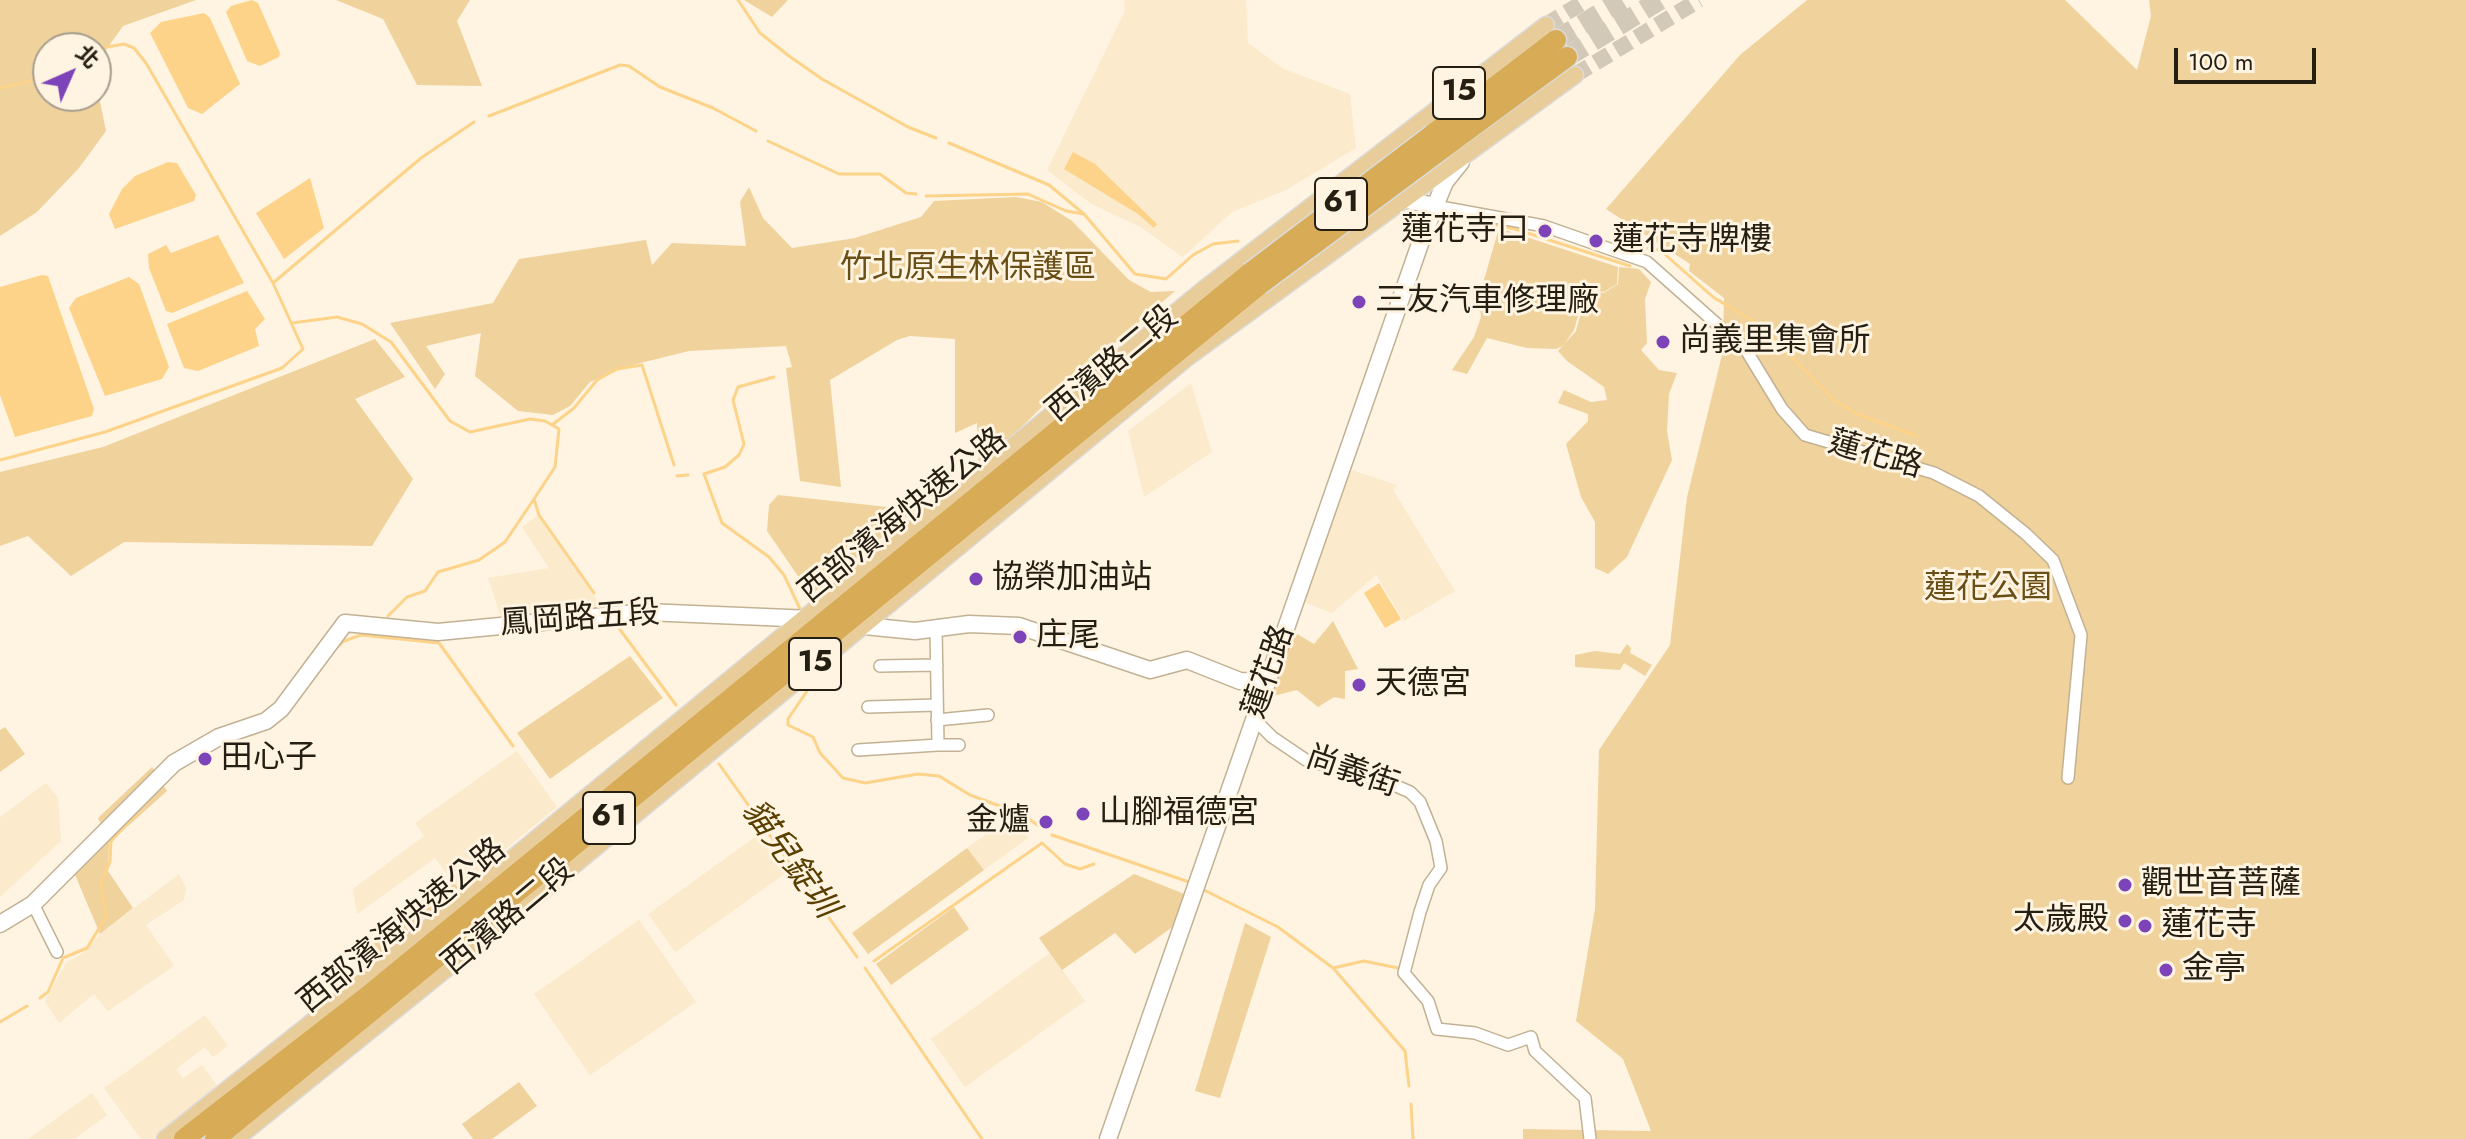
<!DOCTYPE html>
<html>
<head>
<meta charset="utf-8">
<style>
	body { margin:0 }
	#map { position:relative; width:2466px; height:1139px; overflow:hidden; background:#fef4e1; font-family:Jost,"Noto Sans TC",sans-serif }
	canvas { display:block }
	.north { position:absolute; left:32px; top:32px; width:80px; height:80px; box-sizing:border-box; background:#fef4e1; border:2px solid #a79e8f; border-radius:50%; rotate:45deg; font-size:22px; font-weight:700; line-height:32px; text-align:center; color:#251e13 }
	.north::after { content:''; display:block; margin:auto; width:28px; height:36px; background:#7d44ba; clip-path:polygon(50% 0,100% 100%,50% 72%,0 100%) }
	.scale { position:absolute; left:2174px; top:48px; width:142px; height:36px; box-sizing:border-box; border:4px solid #251e13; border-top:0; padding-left:10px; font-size:24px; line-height:28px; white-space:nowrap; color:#251e13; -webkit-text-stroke:6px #fef4e1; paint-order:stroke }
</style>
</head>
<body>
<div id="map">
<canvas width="2466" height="1139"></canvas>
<div class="north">北</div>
<div class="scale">100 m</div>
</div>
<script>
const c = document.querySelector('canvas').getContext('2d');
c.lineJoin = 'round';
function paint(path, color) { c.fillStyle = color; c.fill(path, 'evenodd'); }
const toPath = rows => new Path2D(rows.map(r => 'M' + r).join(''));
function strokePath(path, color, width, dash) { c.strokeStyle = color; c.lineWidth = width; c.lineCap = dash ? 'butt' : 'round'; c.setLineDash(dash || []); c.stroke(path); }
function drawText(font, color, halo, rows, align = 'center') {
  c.font = font + ' Jost,"Noto Sans TC",sans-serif'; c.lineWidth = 6; c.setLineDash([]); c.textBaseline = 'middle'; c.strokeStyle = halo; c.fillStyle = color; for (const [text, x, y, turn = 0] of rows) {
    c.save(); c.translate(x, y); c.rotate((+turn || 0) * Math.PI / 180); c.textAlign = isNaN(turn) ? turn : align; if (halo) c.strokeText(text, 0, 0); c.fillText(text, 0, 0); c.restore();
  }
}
paint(toPath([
	[1124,0,1246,0,1248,43,1284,69,1350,94,1356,148,1286,190,1232,212,1183,257,1140,227,1090,203,1047,170,1125,11],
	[1191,383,1212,452,1144,497,1128,431],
	[1349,469,1397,485,1393,490,1455,591,1404,621,1376,575,1332,613,1304,602],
	[539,515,603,609,501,617,488,578,549,568,522,527],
	[517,751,557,807,458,888,435,858,357,914,353,889,424,836,415,823],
	[46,783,58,798,61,841,0,897,0,817],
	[1002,823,1029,837,984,870,967,848],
	[758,835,786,873,675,952,648,914],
	[179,874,186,888,184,900,146,925,174,966,108,1011,94,994,59,1023,45,1001,66,963,82,954,100,934],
	[639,920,696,1002,590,1075,534,994],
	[1050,953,1085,1001,965,1087,931,1039],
	[205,1015,228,1046,213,1057,205,1047,176,1069,183,1078,202,1065,221,1091,154,1139,141,1139,104,1088],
	[92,1093,107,1115,74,1139,28,1139]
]), '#fbeacb');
paint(toPath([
	[0,0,196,0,123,26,96,64,96,48,48,48,48,96,96,96,96,82,106,131,79,168,37,212,0,236],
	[336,0,470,0,457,21,482,86,417,85,383,19],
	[744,0,788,0,772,17],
	[1807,0,2065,0,2137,70,2151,16,2149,0,2466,0,2466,1139,1523,1139,1523,1129,1651,1131,1623,1059,1576,1021,1595,909,1599,750,1670,645,1687,497,1723,351,1724,298,1689,271,1690,264,1606,209,1740,55],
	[749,187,763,218,792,248,855,238,921,217,934,201,1016,197,1042,202,1072,221,1129,280,1151,292,1175,291,1048,401,979,469,977,423,955,433,955,339,910,336,897,340,830,380,841,487,800,481,786,368,792,367,786,346,689,351,620,368,590,382,570,406,553,415,518,411,475,376,481,333,426,346,445,374,435,389,390,323,493,303,519,259,646,240,652,265,672,243,746,246,740,202],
	[1499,228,1618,267,1617,284,1604,292,1586,288,1574,330,1563,346,1556,349,1527,348,1487,338,1467,374,1452,370,1474,337,1481,317,1479,297],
	[1619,267,1639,269,1651,282,1645,299,1647,343,1641,350,1659,370,1677,373,1669,394,1667,431,1672,460,1627,557,1608,574,1595,568,1595,522,1581,497,1566,444,1588,421,1588,414,1558,403,1564,390,1591,402,1607,400,1604,387,1567,361,1558,351,1576,331,1587,290,1604,293,1618,284],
	[375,339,405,377,355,399,413,479,372,546,124,542,71,576,28,536,0,546,0,472,103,447],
	[778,495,869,505,915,510,811,595,767,531,769,505],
	[1333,621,1358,669,1345,671,1345,699,1334,697,1318,707,1297,690,1273,696,1294,632,1314,644],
	[1627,644,1631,648,1630,653,1652,665,1645,676,1624,663,1620,670,1575,667,1575,655,1595,651,1620,654],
	[630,656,663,698,550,779,517,733],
	[5,727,25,754,0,772,0,730],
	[152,767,158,776,103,829,98,818],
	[163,785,167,791,109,843,108,871,133,908,100,934,73,870],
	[967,848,984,870,868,954,852,933],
	[1134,874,1187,895,1178,923,1135,954,1115,933,1062,970,1039,938],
	[452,880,458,888,365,966,362,947],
	[954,907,969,929,891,985,876,964],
	[1245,923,1271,937,1220,1098,1195,1091],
	[519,1082,537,1106,492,1139,473,1139,462,1124]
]), '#f0d29d');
paint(toPath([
	[252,0,258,3,280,53,279,57,260,66,247,61,226,12,231,6],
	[204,13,210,18,240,84,202,114,188,108,150,33,161,22],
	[1073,152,1095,164,1157,224,1154,228,1138,214,1064,169],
	[168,162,177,163,196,195,194,201,115,229,109,214,122,189,135,176],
	[310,178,324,228,284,259,256,213],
	[218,235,244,283,172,313,166,311,149,268,148,254,166,245,171,253],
	[42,275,48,276,94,409,92,416,15,437,0,395,0,287],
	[129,277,139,284,169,367,162,379,105,396,69,308,76,298],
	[247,291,265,319,255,329,259,346,198,371,184,368,167,324],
	[1379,583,1401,619,1385,628,1364,593]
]), '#fcd389');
strokePath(toPath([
	[738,0,760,33,789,56,822,79,908,127,936,138],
	[0,88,27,82,48,72],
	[489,116,620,65,629,66,660,87,713,108,756,131],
	[768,141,839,174,880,174,906,193,916,194],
	[949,143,1049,185,1084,214,1135,274,1166,279,1193,255,1213,244,1238,241],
	[926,196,1028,194,1066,211,1084,214],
	[1460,218,1515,229,1630,266],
	[1648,248,1660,250,1713,297,1761,326,1834,400,1857,414,1917,436],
	[273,283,421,158,474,122],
	[292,323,337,317,362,324,391,342,450,421,470,432,530,419,545,421,559,429,555,467,534,499,539,515,594,593],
	[774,377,738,387,733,400,744,444,739,455,725,467,704,474,722,523,769,557,784,575,801,611],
	[552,425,574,408,597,380,617,369,642,365,674,465],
	[0,460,105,432,282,368,303,349,273,283,146,63,134,48,124,44,96,49],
	[677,476,688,475],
	[388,616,407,597,425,591,438,572,479,560,505,542,534,499],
	[618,627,676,705],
	[334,650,344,641,361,635,439,643,513,746],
	[807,683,807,691,788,719,788,725,813,737,820,753,843,778,865,783,918,774,939,776,970,795,1021,814,1039,826],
	[252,734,274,725],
	[719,764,857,957],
	[1052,835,1189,882],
	[1204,890,1278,927,1333,968,1364,961,1398,968],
	[874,961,1042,843,1065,864,1080,869,1094,864],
	[865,968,982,1139],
	[1334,969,1405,1051,1409,1086],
	[40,998,48,992,63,958,87,948,106,917,101,883,110,862,111,841,159,789],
	[0,1022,27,1006],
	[1411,1104,1413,1139]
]), '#fcd389', 3);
strokePath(toPath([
	[1546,25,1587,0],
	[1575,75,1699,0]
]), '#d3c9b8', 16, [16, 8]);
strokePath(toPath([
	[1556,40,1622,0],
	[1567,57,1660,0]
]), '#d3c9b8', 20, [20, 10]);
const street = toPath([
	[1435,206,1544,226,1647,262,1746,350,1782,409,1805,435,1934,473,1979,496,2026,534,2053,560,2081,635,2068,778],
	[936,628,938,745,959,745],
	[880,666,937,665],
	[868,707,937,705],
	[1254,719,1272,737,1306,760,1387,782,1410,792,1420,802,1436,841,1441,868,1429,885,1420,912,1404,973,1428,1001,1437,1029,1475,1033,1508,1045,1531,1037,1535,1051,1585,1098,1590,1139],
	[937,720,988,715],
	[858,750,938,745],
	[33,904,57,952]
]);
const secondary = toPath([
	[1397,192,1402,199,1435,206],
	[854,625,915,631,969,624,1019,626,1150,670,1187,660,1240,681,1268,682],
	[0,924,33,904,174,763,219,737,266,721,281,709,345,623,438,632,646,612,812,619],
	[1108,1139,1422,238,1445,182,1461,162]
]);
const primary = toPath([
	[165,1139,361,983,1204,289,1546,25],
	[236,1139,556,880,1188,357,1575,75]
]);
const highway = toPath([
	[1432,135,1556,40],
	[1442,149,1567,57],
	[184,1139,364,999,1250,273],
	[215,1139,1259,285]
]);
strokePath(street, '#c2b193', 14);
strokePath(secondary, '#c2b193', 19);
strokePath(primary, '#dcdbd9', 19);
strokePath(highway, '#dcdbd9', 23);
strokePath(street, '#fff', 11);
strokePath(secondary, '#fff', 16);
strokePath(primary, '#e8cd9a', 16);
strokePath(highway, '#d8ab57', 20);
const highwayBridge = toPath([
	[1250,273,1432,135],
	[1259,285,1442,149]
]);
strokePath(highwayBridge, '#dcdbd9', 23, []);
strokePath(highwayBridge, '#d8ab57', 20);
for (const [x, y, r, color] of [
	[1545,231,8,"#7d44ba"],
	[1596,241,8,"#7d44ba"],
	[1359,302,8,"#7d44ba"],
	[1663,342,8,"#7d44ba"],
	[976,579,8,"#7d44ba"],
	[1020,637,8,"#7d44ba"],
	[1359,685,8,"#7d44ba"],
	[205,759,8,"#7d44ba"],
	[1083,814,8,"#7d44ba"],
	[1046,822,8,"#7d44ba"],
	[2125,885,8,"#7d44ba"],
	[2125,921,8,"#7d44ba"],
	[2145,926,8,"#7d44ba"],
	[2166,970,8,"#7d44ba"]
]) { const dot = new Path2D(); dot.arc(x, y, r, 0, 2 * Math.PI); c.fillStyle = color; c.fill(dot); strokePath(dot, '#fef4e1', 3); }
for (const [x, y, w] of [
	[1459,93,52],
	[1341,204,52],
	[815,664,52],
	[609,818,52]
]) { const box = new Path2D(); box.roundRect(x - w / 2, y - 26, w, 52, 6); c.fillStyle = '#fef4e1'; c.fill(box); strokePath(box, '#251e13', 2); }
drawText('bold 30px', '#251e13', null, [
	["15",1459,93],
	["61",1341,204],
	["15",815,664],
	["61",609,818]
]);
drawText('32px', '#251e13', '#fef4e1', [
	["蓮花寺口",1529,231,"right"],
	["蓮花寺牌樓",1612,241],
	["三友汽車修理廠",1375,302],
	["尚義里集會所",1679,342],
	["協榮加油站",992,579],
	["庄尾",1036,637],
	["天德宮",1375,685],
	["田心子",221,759],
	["山腳福德宮",1099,814],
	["金爐",1030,822,"right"],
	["觀世音菩薩",2141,885],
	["太歲殿",2109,921,"right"],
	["蓮花寺",2161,926],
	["金亭",2182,970]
], 'left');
drawText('32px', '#694e16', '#fef4e1', [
	["竹北原生林保護區",968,269],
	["蓮花公園",1988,589]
]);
drawText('32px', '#251e13', '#fef4e1', [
	["西濱路二段",1113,365,-40],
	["蓮花路",1875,456,16],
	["西部濱海快速公路",904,517,-39],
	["鳳岡路五段",580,620,-4],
	["蓮花路",1270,672,-71],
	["尚義街",1352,773,19],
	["西濱路二段",509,918,-40],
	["西部濱海快速公路",403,927,-39]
]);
drawText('italic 34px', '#593f00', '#fef4e1', [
	["貓兒錠圳",788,860,54]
]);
</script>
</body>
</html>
